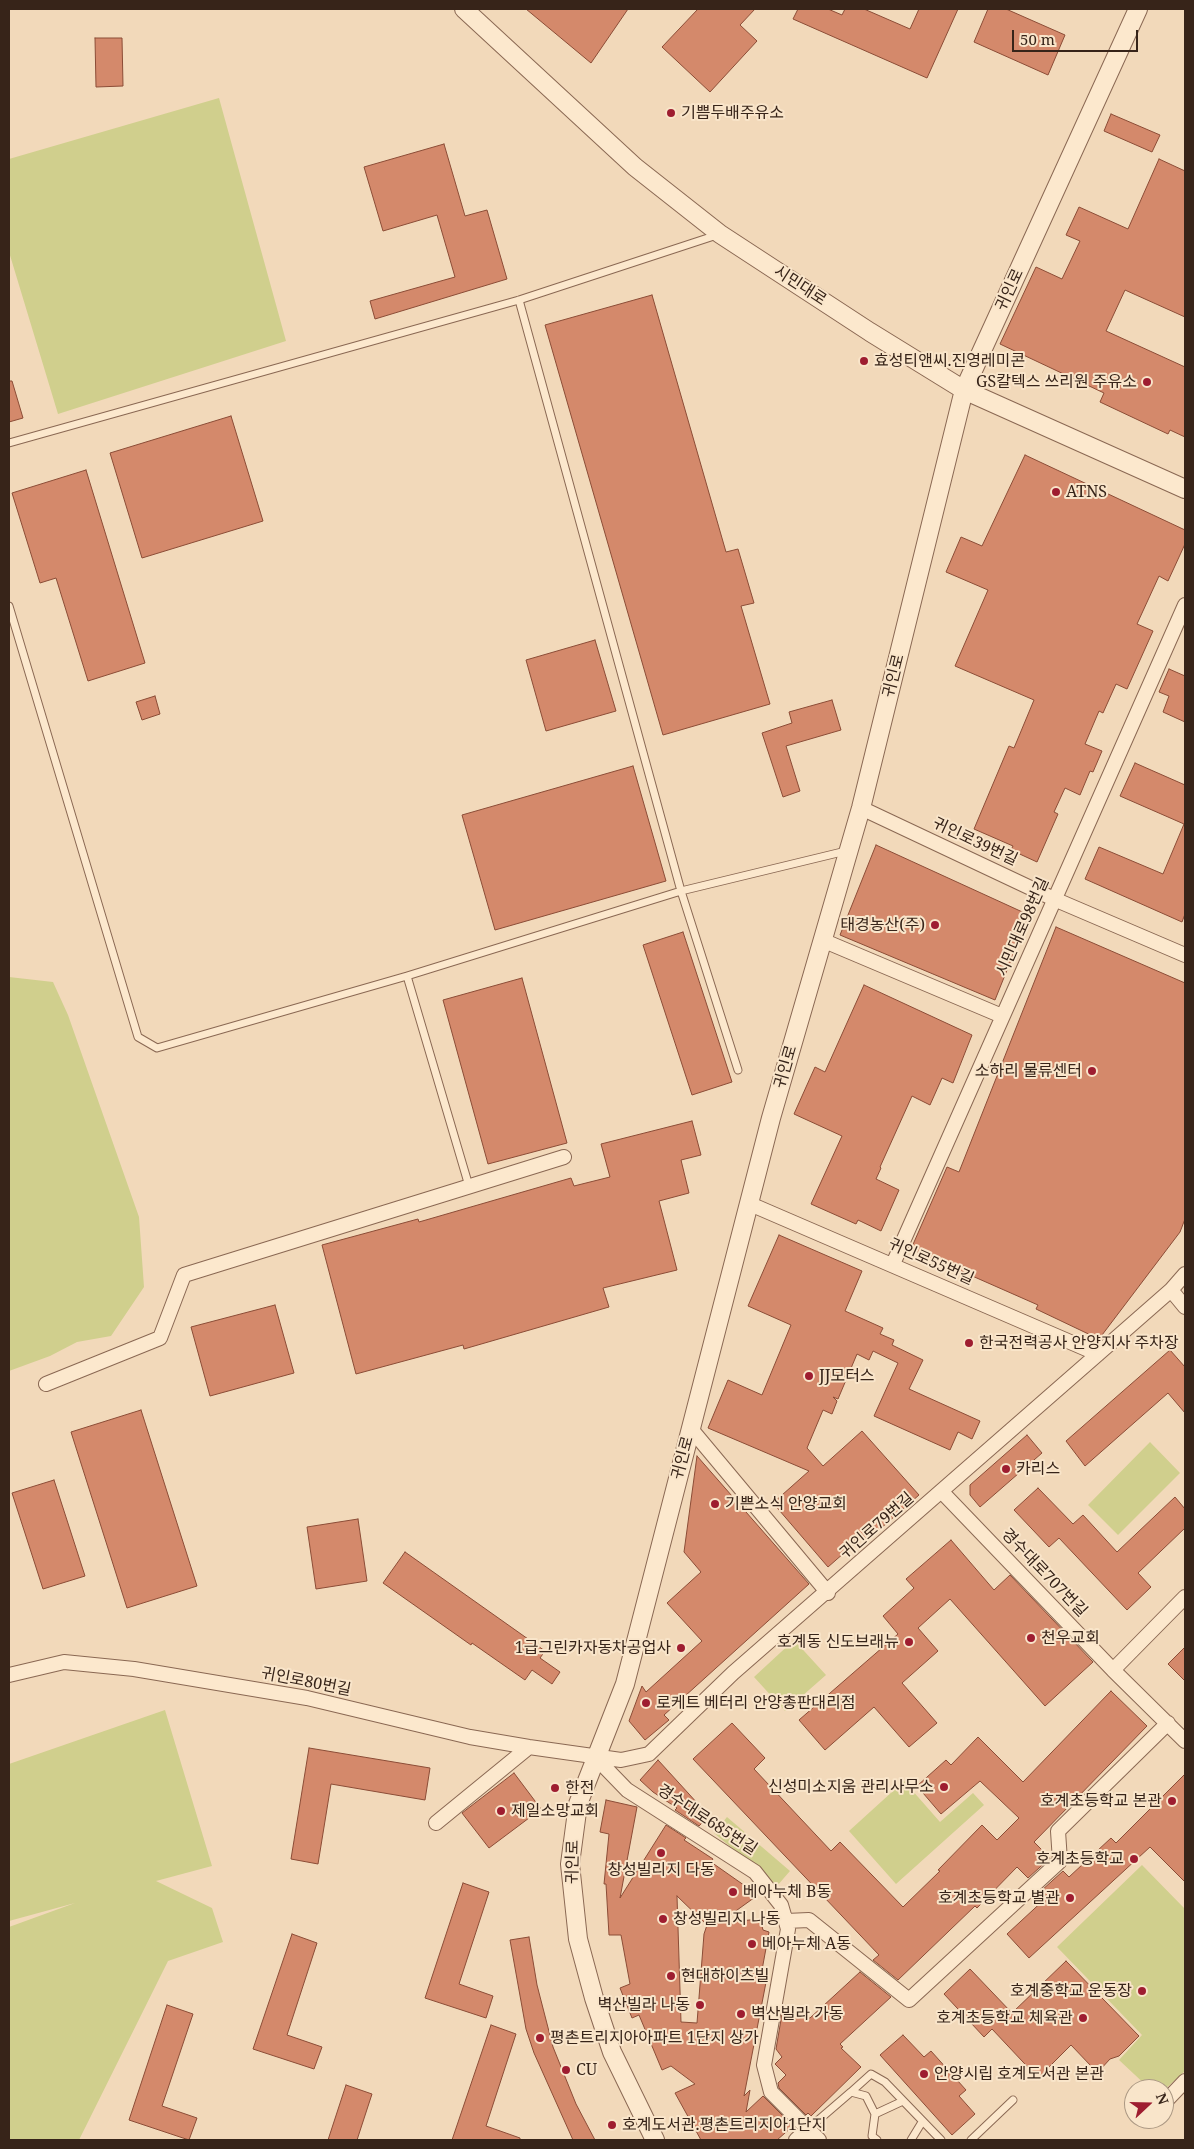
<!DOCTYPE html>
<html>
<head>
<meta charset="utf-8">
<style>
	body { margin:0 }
	#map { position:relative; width:1194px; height:2149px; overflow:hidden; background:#f2d9ba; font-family:"Noto Serif",serif }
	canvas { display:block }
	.frame { position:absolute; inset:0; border:10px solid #372419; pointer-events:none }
	.north { position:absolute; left:1124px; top:2079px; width:50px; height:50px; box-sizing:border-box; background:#f9e5ca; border:1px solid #ab9883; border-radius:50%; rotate:69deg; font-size:14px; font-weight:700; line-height:20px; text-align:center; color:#372419 }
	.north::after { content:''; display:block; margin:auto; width:18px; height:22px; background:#9e1d30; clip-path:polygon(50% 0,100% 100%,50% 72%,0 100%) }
	.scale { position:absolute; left:1012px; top:30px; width:126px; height:22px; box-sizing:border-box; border:2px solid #372419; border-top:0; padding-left:6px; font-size:15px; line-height:18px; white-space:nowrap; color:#372419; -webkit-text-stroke:4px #f9e5ca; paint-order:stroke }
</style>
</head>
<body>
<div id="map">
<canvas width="1194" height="2149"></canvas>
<div class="frame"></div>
<div class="north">N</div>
<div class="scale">50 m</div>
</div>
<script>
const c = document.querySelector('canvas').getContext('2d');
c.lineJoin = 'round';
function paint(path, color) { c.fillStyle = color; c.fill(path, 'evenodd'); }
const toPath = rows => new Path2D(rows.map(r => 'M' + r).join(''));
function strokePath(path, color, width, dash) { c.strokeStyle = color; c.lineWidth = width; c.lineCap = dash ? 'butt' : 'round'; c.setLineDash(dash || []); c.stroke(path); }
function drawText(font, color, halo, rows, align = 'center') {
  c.font = font + ' "Noto Serif","Noto Sans KR",serif'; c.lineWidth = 4; c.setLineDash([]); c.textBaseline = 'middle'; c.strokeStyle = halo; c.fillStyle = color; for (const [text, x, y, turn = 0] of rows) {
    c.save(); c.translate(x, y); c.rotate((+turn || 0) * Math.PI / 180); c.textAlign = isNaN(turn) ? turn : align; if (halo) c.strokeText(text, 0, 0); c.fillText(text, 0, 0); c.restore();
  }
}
paint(toPath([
	[219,98,286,341,58,414,9,252,9,159],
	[9,977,53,982,68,1015,139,1217,144,1287,111,1336,77,1342,50,1356,9,1371],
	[1150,1442,1180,1473,1118,1535,1088,1505],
	[794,1640,826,1675,785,1711,754,1677],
	[165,1710,212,1866,156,1881,212,1908,223,1942,168,1961,79,2140,9,2140,9,1927,75,1903,9,1921,9,1764],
	[904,1781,940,1822,973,1793,984,1805,896,1884,849,1831],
	[727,1817,790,1871,777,1886,714,1833],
	[1142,1865,1185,1909,1185,2071,1164,2090,1150,2089,1119,2060,1142,2035,1057,1947]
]), '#d0cf8d');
const building = toPath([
	[526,9,628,9,591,63,526,9],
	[698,9,755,9,740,25,757,41,710,92,662,47,698,9],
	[798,9,828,9,842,15,845,9,864,9,910,29,919,9,958,9,927,78,793,19,798,9],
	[988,9,1006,9,1065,35,1048,75,974,42,988,9],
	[95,38,122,38,123,86,96,87,95,38],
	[1111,114,1160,135,1152,152,1104,131,1111,114],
	[444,144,465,216,487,210,507,279,375,319,370,301,455,277,437,215,383,231,364,167,444,144],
	[1159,159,1185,171,1185,317,1125,290,1106,331,1185,367,1185,437,1170,430,1168,434,1100,402,1104,393,1000,344,1036,267,1062,279,1080,241,1066,235,1079,207,1128,229,1159,159],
	[652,295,726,552,738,549,754,603,741,606,770,704,663,735,545,325,652,295],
	[9,381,12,381,23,418,9,422,9,381],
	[231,416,263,521,142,558,110,453,231,416],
	[1025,455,1185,530,1185,544,1168,581,1159,576,1137,624,1153,631,1127,689,1116,684,1103,713,1099,711,1085,744,1102,751,1093,772,1090,771,1080,795,1065,788,1054,812,1058,814,1037,862,1011,850,1013,846,974,829,1009,746,1014,748,1034,700,955,666,988,590,946,572,961,537,982,546,1025,455],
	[86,470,145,663,88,681,56,578,40,583,12,493,86,470],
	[595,640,616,711,546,731,526,660,595,640],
	[1169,669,1185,676,1185,722,1163,712,1169,696,1159,692,1169,669],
	[155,696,160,714,142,720,136,702,155,696],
	[832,700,841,730,786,746,800,791,783,797,762,733,792,723,789,712,832,700],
	[1135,763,1185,785,1185,914,1182,922,1085,879,1099,847,1163,874,1184,824,1120,796,1135,763],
	[633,766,666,881,495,930,462,815,633,766],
	[876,845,1029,915,995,1000,840,935,876,845],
	[1056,927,1185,983,1185,1219,1180,1232,1099,1339,1036,1309,1038,1305,911,1249,947,1167,959,1172,1056,927],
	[683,932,732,1082,692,1095,643,945,683,932],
	[522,978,567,1143,488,1164,443,1000,522,978],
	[864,985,972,1035,953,1083,942,1078,930,1105,912,1096,880,1167,881,1168,876,1179,899,1190,881,1231,858,1220,856,1224,811,1204,842,1136,794,1114,815,1067,825,1072,864,985],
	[692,1121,701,1155,681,1160,689,1193,659,1201,677,1270,603,1288,609,1307,464,1349,463,1345,356,1374,322,1245,418,1219,419,1222,571,1178,574,1186,610,1177,601,1144,692,1121],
	[779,1235,862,1271,845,1311,883,1328,880,1334,894,1340,892,1345,923,1360,909,1389,980,1421,972,1439,958,1432,950,1450,874,1416,898,1363,873,1351,869,1360,857,1354,838,1399,833,1397,837,1401,832,1414,823,1410,807,1448,823,1466,862,1431,919,1495,864,1543,860,1539,828,1567,773,1503,809,1471,708,1428,728,1380,762,1395,791,1325,748,1306,779,1235],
	[275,1305,294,1373,210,1396,191,1327,275,1305],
	[1170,1350,1185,1367,1185,1413,1168,1393,1085,1466,1066,1441,1170,1350],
	[141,1410,197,1586,127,1608,71,1432,141,1410],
	[1027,1435,1042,1453,980,1507,970,1495,970,1485,1027,1435],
	[697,1456,809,1584,664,1715,669,1720,645,1740,629,1721,642,1686,646,1692,702,1641,667,1603,701,1572,684,1552,697,1456],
	[54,1480,85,1576,43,1589,12,1493,54,1480],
	[1038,1488,1073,1524,1083,1515,1117,1552,1175,1497,1185,1509,1185,1528,1138,1573,1151,1587,1127,1610,1059,1538,1049,1547,1014,1510,1038,1488],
	[358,1519,367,1581,316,1589,307,1527,358,1519],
	[951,1540,994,1590,1010,1575,1093,1662,1045,1706,950,1599,918,1628,938,1651,902,1683,937,1723,909,1747,874,1707,825,1750,799,1720,898,1634,883,1616,914,1588,906,1579,951,1540],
	[405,1552,545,1651,540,1658,560,1672,552,1684,532,1670,525,1680,472,1643,471,1645,383,1583,405,1552],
	[1185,1647,1185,1681,1168,1664,1185,1647],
	[1111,1691,1147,1726,1034,1842,1050,1858,1028,1878,1017,1867,977,1908,975,1906,898,1980,873,1960,879,1955,693,1759,732,1723,765,1758,754,1769,831,1851,840,1842,903,1907,940,1871,938,1870,982,1825,997,1840,1019,1818,980,1781,941,1814,917,1786,946,1760,951,1765,978,1737,1023,1782,1111,1691],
	[309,1748,430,1768,425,1800,331,1784,318,1864,291,1859,309,1748],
	[658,1760,709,1816,699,1826,675,1810,677,1808,653,1792,640,1780,658,1760],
	[514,1773,541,1809,489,1848,462,1813,514,1773],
	[1185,1774,1185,1882,1150,1847,1029,1958,1007,1934,1047,1897,1041,1891,1063,1871,1069,1877,1111,1838,1116,1843,1185,1774],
	[606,1800,637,1807,620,1898,666,1825,686,1838,684,1840,713,1859,711,1862,758,1895,719,1923,760,1919,763,1930,769,1932,762,1970,768,1972,744,2096,750,2090,746,2112,763,2096,793,2126,777,2140,701,2140,675,2093,695,2084,671,2066,662,2070,639,2015,632,2018,620,1988,630,1984,621,1935,609,1935,606,1884,604,1884,609,1834,600,1832,606,1800],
	[677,1896,707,1925,704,1934,697,2023,681,2022,677,1896],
	[463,1883,489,1892,459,1984,493,1996,486,2018,425,1998,463,1883],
	[292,1934,317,1943,287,2035,322,2047,314,2069,253,2049,292,1934],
	[529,1937,537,1985,553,2047,576,2104,595,2140,573,2140,534,2053,526,2029,510,1940,529,1937],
	[1066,1961,1139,2036,1119,2056,1110,2059,1099,2071,1091,2066,1071,2045,1038,2078,992,2029,984,2037,944,1994,970,1969,1012,2013,1066,1961],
	[860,1972,891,1997,840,2044,843,2047,841,2048,861,2067,811,2116,808,2113,806,2115,779,2088,778,2083,786,2075,775,2064,782,2057,776,2049,782,2014,810,2018,860,1972],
	[167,2005,193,2014,162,2106,197,2118,189,2140,129,2120,167,2005],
	[491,2025,516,2034,486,2126,520,2138,520,2140,452,2140,491,2025],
	[903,2035,924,2057,931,2051,966,2090,959,2096,975,2114,952,2135,880,2055,903,2035],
	[346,2085,372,2094,357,2140,328,2140,346,2085]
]);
paint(building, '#d4896b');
strokePath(building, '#8b4c36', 1);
const service = toPath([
	[519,300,681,891,738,1070],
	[9,443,519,300,717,235],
	[9,606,138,1037,157,1048,407,976,681,891,846,851],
	[407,976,469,1186],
	[851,2092,871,2074,885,2082,941,2140],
	[875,2114,903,2101],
	[808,2129,851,2092,866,2096,875,2114,872,2136,877,2140],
	[911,2140,922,2122],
	[971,2140,1013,2100]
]);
const minor = toPath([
	[861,808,1054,899,1185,955],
	[822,940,1002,1016],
	[750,1204,1098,1354],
	[893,1264,1185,605],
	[1171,1290,1185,1307],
	[46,1384,160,1338,184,1275,564,1157],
	[691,1429,828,1593],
	[942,1492,1113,1670,1185,1741],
	[1113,1670,1185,1597],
	[9,1675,64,1662,134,1669,307,1698,470,1737,529,1747,621,1760,649,1754,733,1673,1098,1354,1171,1290,1185,1274],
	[595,1757,627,1790,755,1872,781,1905,788,1929,764,2065,771,2092,819,2140],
	[436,1823,529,1747],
	[786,1921,809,1920,909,2000,1060,1861,1058,1831,1168,1723],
	[1164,2103,1185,2081],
	[796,2140,808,2129]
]);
const tertiary = toPath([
	[464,9,635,167,720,234,870,332,964,390,1185,489],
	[655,2140,612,2052,594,1998,578,1939,570,1864,578,1804,625,1684,771,1118,861,808,964,390,1138,9]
]);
strokePath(service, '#8a6853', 9);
strokePath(minor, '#8a6853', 16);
strokePath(tertiary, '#8a6853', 20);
strokePath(service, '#fce8cd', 7);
strokePath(minor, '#fce8cd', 14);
strokePath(tertiary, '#fce8cd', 18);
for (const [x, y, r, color] of [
	[671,113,5,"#9e1d30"],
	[864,361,5,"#9e1d30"],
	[1147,382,5,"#9e1d30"],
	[1056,492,5,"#9e1d30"],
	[935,925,5,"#9e1d30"],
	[1092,1071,5,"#9e1d30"],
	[969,1343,5,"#9e1d30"],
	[809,1376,5,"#9e1d30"],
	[1006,1469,5,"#9e1d30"],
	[715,1504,5,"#9e1d30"],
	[1031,1638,5,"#9e1d30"],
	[909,1642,5,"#9e1d30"],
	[681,1648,5,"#9e1d30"],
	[646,1703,5,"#9e1d30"],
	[944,1787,5,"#9e1d30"],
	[555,1788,5,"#9e1d30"],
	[1172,1801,5,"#9e1d30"],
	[501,1811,5,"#9e1d30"],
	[661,1853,5,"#9e1d30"],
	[1134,1859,5,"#9e1d30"],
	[733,1892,5,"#9e1d30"],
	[1070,1898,5,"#9e1d30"],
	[663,1919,5,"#9e1d30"],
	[752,1944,5,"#9e1d30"],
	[671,1976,5,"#9e1d30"],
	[1142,1991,5,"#9e1d30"],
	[700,2005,5,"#9e1d30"],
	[741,2014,5,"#9e1d30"],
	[1083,2018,5,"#9e1d30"],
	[540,2038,5,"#9e1d30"],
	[566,2070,5,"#9e1d30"],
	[924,2074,5,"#9e1d30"],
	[612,2125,5,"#9e1d30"]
]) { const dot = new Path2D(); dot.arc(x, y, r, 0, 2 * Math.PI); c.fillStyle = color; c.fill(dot); strokePath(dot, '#f9e5ca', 2); }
drawText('16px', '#372419', '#f9e5ca', [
	["기쁨두배주유소",681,113],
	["효성티앤씨.진영레미콘",874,361],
	["GS칼텍스 쓰리원 주유소",1137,382,"right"],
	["ATNS",1066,492],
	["태경농산(주)",925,925,"right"],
	["소하리 물류센터",1082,1071,"right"],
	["한국전력공사 안양지사 주차장",979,1343],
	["JJ모터스",819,1376],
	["카리스",1016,1469],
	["기쁜소식 안양교회",725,1504],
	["천우교회",1041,1638],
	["호계동 신도브래뉴",899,1642,"right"],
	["1급그린카자동차공업사",671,1648,"right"],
	["로케트 베터리 안양총판대리점",656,1703],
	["신성미소지움 관리사무소",934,1787,"right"],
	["한전",565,1788],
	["호계초등학교 본관",1162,1801,"right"],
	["제일소망교회",511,1811],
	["호계초등학교",1124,1859,"right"],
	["창성빌리지 다동",661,1870,"center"],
	["베아누체 B동",743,1892],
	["호계초등학교 별관",1060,1898,"right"],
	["창성빌리지 나동",673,1919],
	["베아누체 A동",762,1944],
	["현대하이츠빌",681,1976],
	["호계중학교 운동장",1132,1991,"right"],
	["벽산빌라 나동",690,2005,"right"],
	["벽산빌라 가동",751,2014],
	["호계초등학교 체육관",1073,2018,"right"],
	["평촌트리지아아파트 1단지 상가",550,2038],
	["CU",576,2070],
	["안양시립 호계도서관 본관",934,2074],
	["호계도서관.평촌트리지아1단지",622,2125]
], 'left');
drawText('16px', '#372419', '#f9e5ca', [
	["시민대로",800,286,33],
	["귀인로",1010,290,-65],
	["귀인로",894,676,-76],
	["귀인로39번길",975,842,25],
	["시민대로98번길",1023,927,-66],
	["귀인로",786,1067,-74],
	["귀인로55번길",931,1262,24],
	["귀인로",683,1458,-75],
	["귀인로79번길",877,1526,-41],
	["경수대로707번길",1044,1573,46],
	["귀인로80번길",306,1682,11],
	["경수대로685번길",707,1820,33],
	["귀인로",573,1862,-89]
]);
</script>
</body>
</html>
